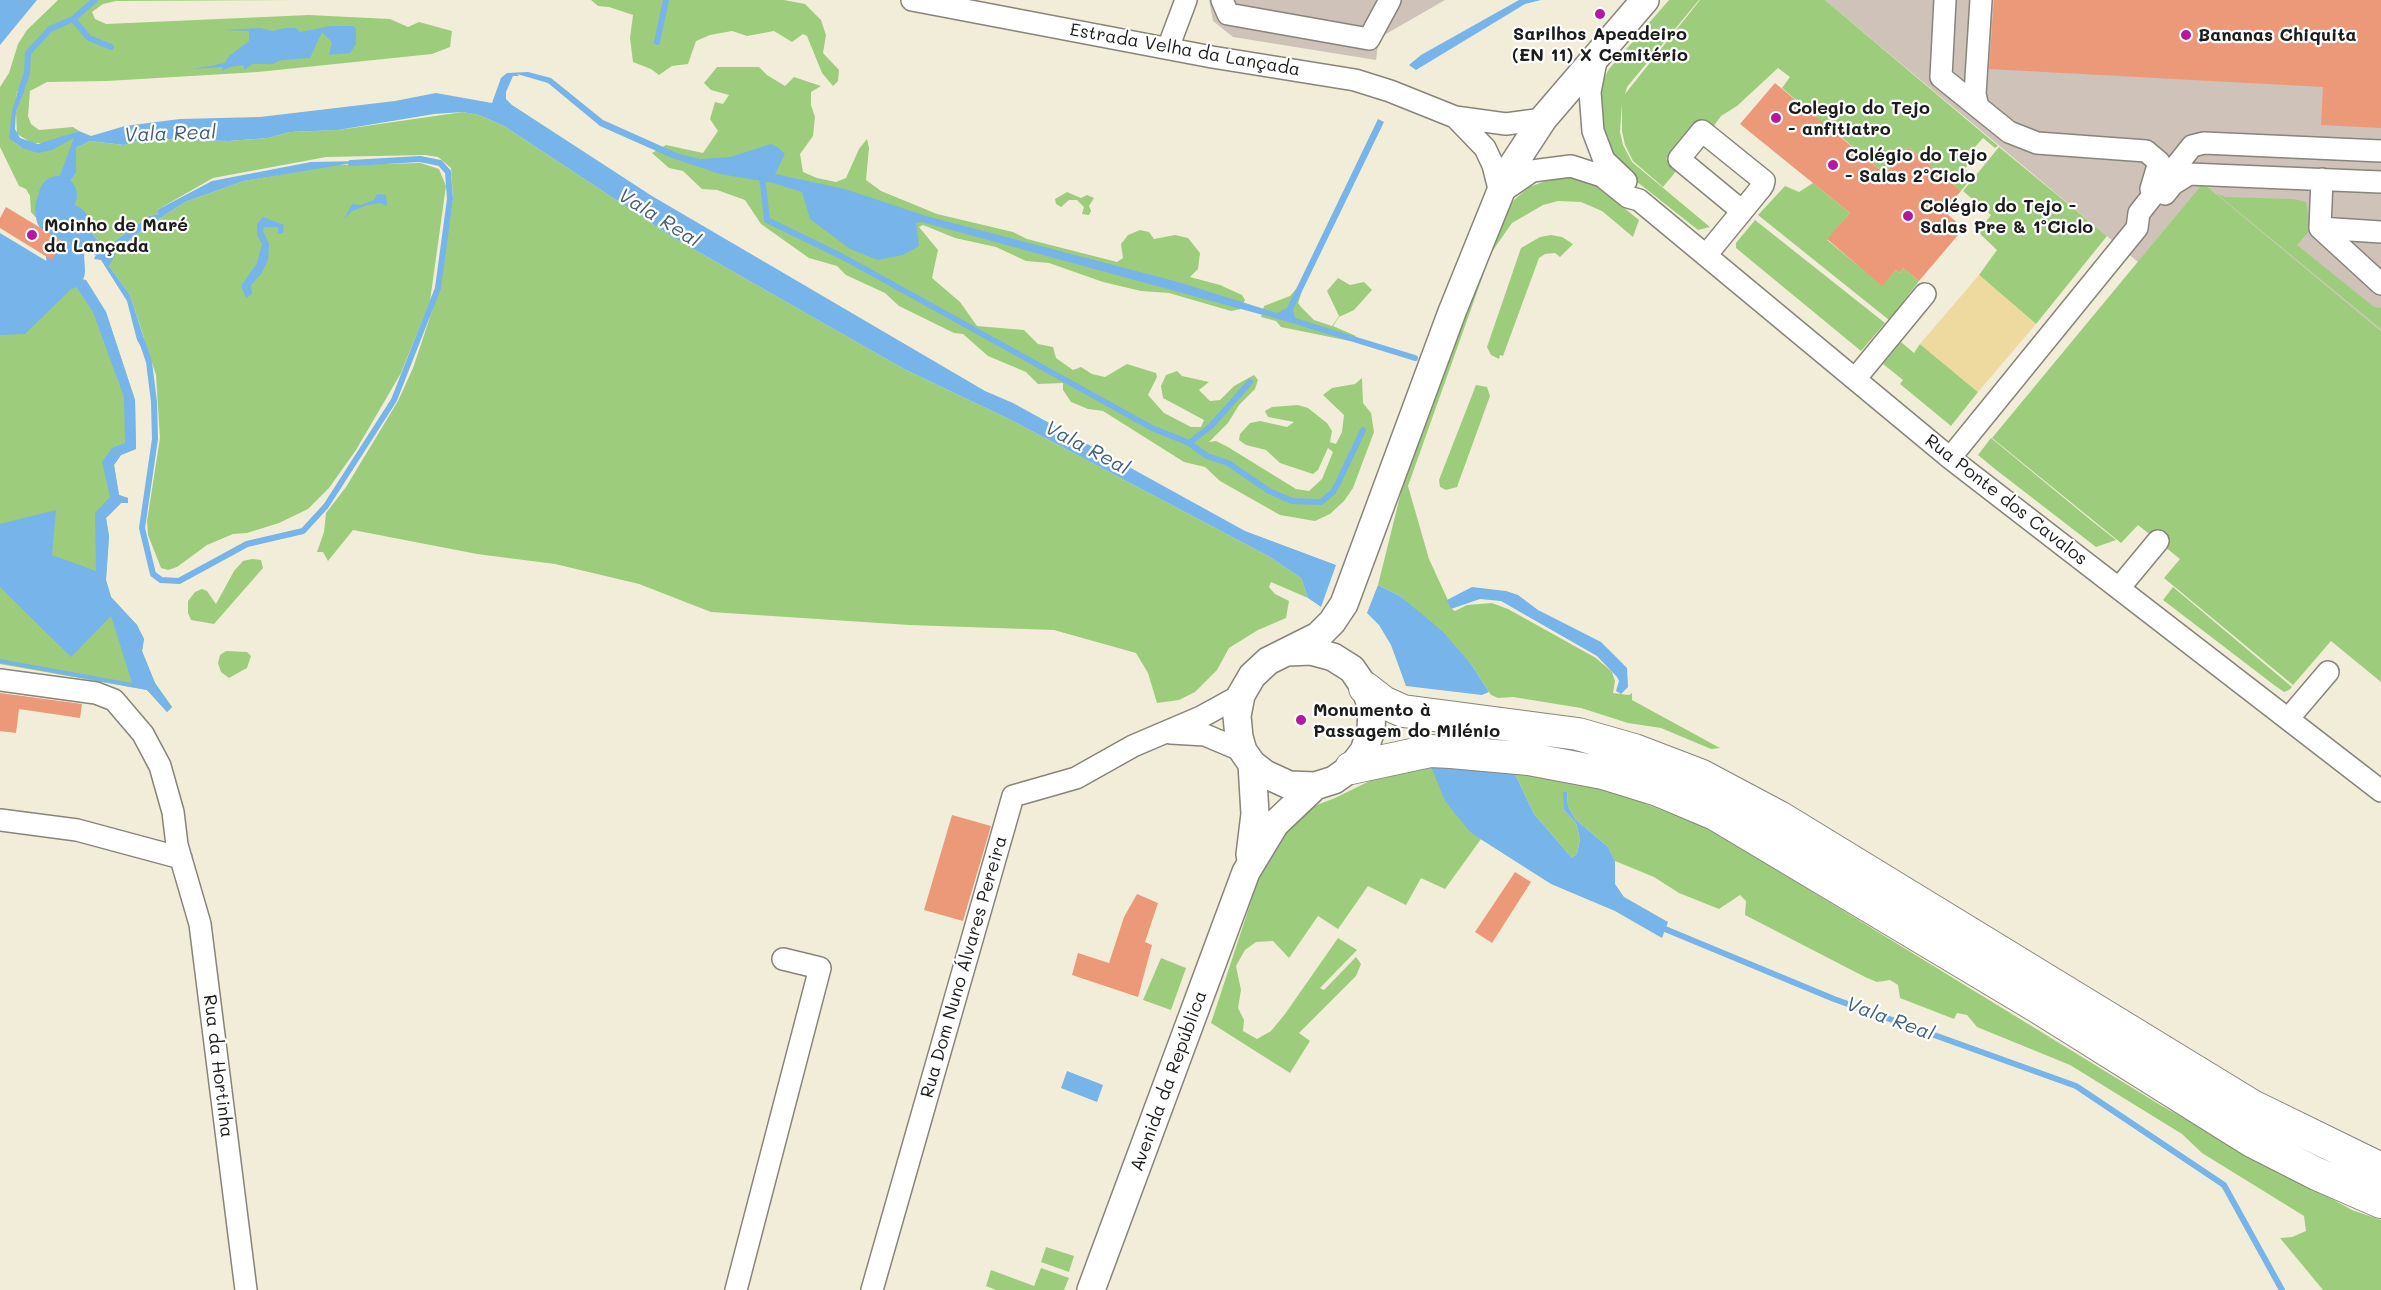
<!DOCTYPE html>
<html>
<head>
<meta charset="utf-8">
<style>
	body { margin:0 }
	canvas { display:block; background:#f2edd8 }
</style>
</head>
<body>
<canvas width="2381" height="1290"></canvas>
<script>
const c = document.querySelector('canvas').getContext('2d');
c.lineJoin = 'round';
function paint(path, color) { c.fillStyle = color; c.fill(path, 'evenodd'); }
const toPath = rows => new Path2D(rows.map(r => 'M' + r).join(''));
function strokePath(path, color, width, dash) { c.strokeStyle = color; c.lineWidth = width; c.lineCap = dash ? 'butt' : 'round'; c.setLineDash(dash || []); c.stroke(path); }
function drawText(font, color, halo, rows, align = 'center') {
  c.font = font + ' Mali,sans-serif'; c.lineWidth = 4.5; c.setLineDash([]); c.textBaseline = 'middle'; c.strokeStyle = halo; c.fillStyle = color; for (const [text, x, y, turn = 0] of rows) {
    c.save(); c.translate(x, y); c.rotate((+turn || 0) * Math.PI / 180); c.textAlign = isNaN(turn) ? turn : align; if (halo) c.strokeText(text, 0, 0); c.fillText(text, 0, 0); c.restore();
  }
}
paint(toPath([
	[1209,0,1445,0,1379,38,1376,60,1233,37,1213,21],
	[1825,0,2381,0,2381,331,2203,183,2138,262]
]), '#cec2b9');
paint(toPath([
	[58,0,298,0,116,1,103,4,92,12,95,19,106,24,309,15,390,19,408,27,419,22,452,31,450,47,432,54,258,72,107,81,47,82,30,91,28,116,31,124,39,130,73,127,79,131,46,143,32,143,17,134,16,112,23,91,17,91,13,141,22,148,64,142,72,137,75,139,51,199,48,217,40,222,31,212,30,196,26,189,19,186,0,147,0,87,9,73,18,44,27,30],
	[591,0,784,0,805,4,821,20,826,35,823,53,839,70,838,81,833,86,822,73,807,36,803,34,792,42,774,31,747,36,732,31,710,35,696,41,688,64,672,66,659,75,651,69,633,62,630,38,633,15,609,7,598,6],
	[1669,0,1699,0,1627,87,1625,94,1700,0,1825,0,1998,146,1995,148,1983,138,1966,157,1970,162,1965,169,1973,176,1961,191,1908,147,1885,174,1827,125,1824,128,1814,115,1782,88,1790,77,1778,68,1737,106,1721,116,1711,130,1698,120,1666,159,1678,169,1663,187,1633,161,1625,145,1622,131,1622,103,1620,132,1623,145,1632,162,1710,227,1698,230,1622,170,1610,152,1598,112,1601,84,1609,69],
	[717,67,759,67,767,75,785,86,794,77,821,86,811,92,811,105,815,117,813,136,800,154,803,172,817,178,836,182,846,178,859,149,867,139,869,148,866,180,881,191,937,214,1013,232,1027,239,1117,262,1123,258,1121,244,1128,235,1140,230,1149,232,1154,239,1175,235,1188,238,1200,253,1198,269,1190,277,1220,285,1242,295,1245,300,1241,309,1231,311,1169,293,1141,291,1103,282,1049,263,1026,261,996,247,955,238,923,225,919,227,938,250,932,278,960,302,977,326,1024,330,1038,344,1053,347,1056,358,1073,370,1081,367,1092,374,1105,377,1127,364,1156,373,1157,377,1148,395,1164,413,1191,427,1201,427,1204,420,1163,398,1161,386,1166,375,1177,371,1182,376,1209,382,1199,390,1210,401,1220,400,1234,386,1254,375,1258,380,1255,389,1239,405,1228,423,1209,442,1216,441,1228,447,1296,489,1309,491,1322,479,1333,452,1328,448,1318,470,1313,474,1280,463,1266,450,1246,445,1239,440,1240,434,1250,423,1260,421,1287,427,1294,422,1268,417,1265,411,1272,407,1298,405,1308,408,1327,423,1332,431,1330,442,1336,444,1342,432,1344,415,1323,395,1332,388,1355,384,1362,378,1363,403,1371,413,1374,432,1353,488,1344,501,1330,514,1315,521,1280,515,1220,481,1205,467,1184,462,1103,411,1088,409,1071,402,1063,390,1063,383,1038,384,1026,372,988,356,963,334,954,333,899,306,885,293,846,275,837,266,809,258,761,224,745,200,717,190,702,189,683,171,669,168,652,153,666,145,703,153,718,131,710,119,715,102,723,104,729,95,711,90,704,83],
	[463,112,479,115,504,126,674,238,904,369,1011,420,1270,557,1301,578,1308,598,1271,582,1269,587,1275,594,1289,601,1286,618,1258,630,1229,648,1217,670,1195,692,1179,700,1157,703,1148,673,1136,653,1054,630,909,625,711,612,639,584,555,564,477,554,353,530,328,561,323,552,317,552,324,532,326,513,346,487,398,401,413,368,440,287,453,198,451,168,438,157,425,155,326,157,213,178,157,210,160,214,149,216,105,248,86,227,71,220,66,221,59,211,64,191,76,173,76,148,90,141,124,145,143,139,229,141,268,138,290,132,338,130],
	[1999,147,2107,236,2036,324,1979,275,1997,250,1978,232,1991,215,1963,191],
	[421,163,439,169,446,186,430,301,401,373,356,450,329,488,308,509,279,523,247,533,233,534,207,545,177,567,168,570,161,568,148,535,147,521,160,438,156,375,130,295,109,266,113,254,145,228,185,202,244,181,335,165],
	[1557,177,1577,177,1592,182,1639,220,1633,237,1602,211,1581,202,1558,201,1543,205,1512,223,1491,253,1408,486,1429,559,1452,609,1455,611,1467,605,1492,603,1508,609,1596,658,1612,672,1615,681,1613,693,1629,695,1632,693,1632,700,1720,748,1711,749,1661,728,1628,723,1581,708,1513,697,1498,698,1491,695,1471,664,1400,596,1378,585,1405,476,1501,219,1514,200,1529,187],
	[1813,183,1850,213,1827,240,1882,285,1896,270,1900,273,1903,268,1919,281,1889,320,1758,215,1785,186,1799,192],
	[2203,183,2381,331,2381,682,2331,641,2293,685,2164,578,2180,559,2138,525,2121,543,1992,438],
	[1067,192,1081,198,1087,195,1094,198,1089,206,1091,211,1089,215,1082,214,1084,207,1077,200,1069,200,1061,207,1056,204,1055,199],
	[2217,194,2225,197,2294,199,2306,202,2310,230,2297,245,2374,307,2381,308,2381,329],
	[1755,220,1885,323,1861,351,1736,248,1736,243],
	[1551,235,1562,237,1573,244,1560,257,1555,253,1545,254,1539,258,1503,356,1500,355,1499,359,1491,355,1487,347,1521,248,1540,237],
	[1338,278,1350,285,1364,282,1372,290,1354,310,1339,317,1333,326,1356,336,1350,341,1281,327,1276,321,1261,317,1264,306,1290,296,1296,289,1301,294,1298,303,1301,307,1314,320,1332,326,1339,316,1327,291],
	[86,280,106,312,135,400,136,449,121,455,114,465,119,495,128,498,128,503,121,503,106,518,109,536,106,580,111,597,137,625,144,639,142,651,155,683,172,707,167,712,147,690,0,664,0,318],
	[1901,342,1914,353,1920,344,1978,392,1951,426,1900,384,1903,380,1883,364],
	[1476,385,1487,387,1490,396,1457,487,1446,490,1440,487,1439,480],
	[1991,438,2092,521,2116,540,2096,547,1995,469,1978,455],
	[252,559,261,560,263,568,214,624,191,620,188,613,188,601,195,592,202,589,207,591,216,604,234,571,243,561],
	[2173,587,2292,687,2289,690,2284,692,2274,685,2163,600],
	[226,651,247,652,251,656,247,668,229,678,221,672,218,663,220,655],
	[1430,764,1471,833,1481,839,1445,889,1421,878,1406,905,1368,886,1338,929,1318,916,1289,958,1273,941,1256,942,1245,950,1236,966,1241,990,1238,1008,1244,1020,1243,1031,1257,1039,1271,1031,1285,1014,1338,938,1357,950,1320,988,1324,990,1356,957,1361,964,1356,976,1299,1033,1310,1041,1290,1073,1211,1023,1266,856,1301,811,1335,798,1384,774],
	[1515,774,1541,775,1618,793,1710,829,2162,1106,2352,1210,2381,1220,2381,1290,2323,1290,2280,1238,2292,1237,2306,1231,2304,1216,2202,1153,2182,1134,2070,1065,1977,1027,1967,1015,1957,1013,1954,1019,1900,998,1898,985,1890,980,1877,982,1865,977,1745,915,1746,901,1740,895,1719,909,1679,893,1654,877,1615,861,1608,847,1575,819,1568,806,1567,792,1564,810,1576,823,1580,839,1577,854,1572,858,1534,814],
	[1161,958,1186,968,1171,1010,1143,1000],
	[1046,1247,1074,1256,1069,1272,1041,1262],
	[1041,1268,1069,1278,1064,1290,996,1290,986,1286,991,1270,1034,1286]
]), '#9dcd7c');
paint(toPath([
	[1979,275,2036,324,1978,392,1920,344]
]), '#eeda9e');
paint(toPath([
	[0,0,37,0,0,45],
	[1519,0,1541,0,1525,4,1416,70,1409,65,1421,55],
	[330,26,353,26,356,28,356,44,350,53,329,55,332,42,322,32,310,58,281,60,273,64,252,64,244,70,244,65,230,67,222,71,223,67,193,69,225,63,229,56,249,41,249,31,222,30,260,28,273,31,285,28,296,28,300,32],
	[528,72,551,78,603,120,679,154,700,159,730,157,771,144,779,148,785,154,775,174,845,189,926,216,1178,282,1277,313,1287,308,1378,119,1384,122,1293,310,1295,318,1309,323,1296,324,922,222,916,223,919,246,903,255,878,260,850,249,810,219,802,192,773,183,720,174,672,158,600,126,548,83,517,74,519,76,513,76,506,92,506,99,512,105,652,196,985,391,1013,403,1245,531,1336,565,1321,607,1308,598,1301,578,1270,557,1011,420,904,369,674,238,504,126,479,115,463,112,434,114,338,130,290,132,268,138,229,141,143,139,124,145,90,141,76,148,76,173,64,191,59,211,66,221,71,220,86,227,105,248,149,216,159,214,157,210,212,181,311,162,364,161,244,181,185,202,145,228,118,249,109,266,130,295,145,342,143,350,137,340,127,301,101,260,94,259,96,255,86,251,85,246,70,238,48,217,51,199,74,138,52,150,38,153,22,148,9,138,12,111,20,85,25,88,16,112,15,129,20,138,38,144,79,131,91,136,125,126,180,119,260,117,395,101,436,93,492,103,501,78,507,73],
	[377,194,386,195,387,206,380,203,368,205,352,211,344,219,352,204,361,205,374,200],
	[263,217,284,225,283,233,278,234,278,227,264,227,263,231,269,244,268,260,261,274,251,285,252,294,246,298,241,286,257,263,262,244,257,235,257,224],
	[0,233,73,277,86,280,106,312,135,400,136,449,121,455,114,465,119,495,128,498,128,503,121,503,106,518,109,536,106,580,111,597,137,625,144,639,142,651,155,683,172,707,167,712,147,690,0,663,0,659,132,683,111,616,71,657,0,587,0,524,56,510,52,555,96,571,95,513,110,497,102,462,112,448,125,443,124,397,93,312,75,285,25,334,0,335],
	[1378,585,1400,596,1442,631,1471,664,1489,692,1482,695,1406,686,1391,645,1379,625,1367,613],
	[1472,587,1506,591,1518,595,1538,610,1601,642,1627,668,1628,687,1621,694,1616,691,1619,681,1617,677,1597,656,1501,601,1480,599,1451,609,1447,600],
	[1430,764,1515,774,1534,814,1572,858,1577,854,1580,839,1576,823,1564,810,1563,792,1567,792,1568,806,1575,819,1608,847,1615,861,1615,884,1624,897,1668,922,1662,938,1615,911,1551,884,1471,833,1445,801],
	[1067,1071,1103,1085,1097,1102,1061,1088]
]), '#76b4e9');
strokePath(toPath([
	[73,19,89,38,111,47],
	[657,42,666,0],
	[20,94,27,73,28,53,50,29,73,19,95,0],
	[762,176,767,220,843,257,1152,428,1189,443,1211,426,1250,382],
	[1298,322,1415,358],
	[142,341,149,362,154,402,155,439,142,528,153,574,161,580,179,581,247,544,303,531,326,506,394,400,438,288,450,199,448,172,440,163,420,159,351,163],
	[1189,443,1207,456,1228,463,1269,491,1292,501,1321,502,1333,492,1338,483,1363,430],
	[1665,929,1834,999,2076,1086,2224,1185,2282,1290]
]), '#76b4e9', 6);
strokePath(toPath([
	[58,195,54,208,55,216,62,222,70,224,65,254,66,271]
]), '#76b4e9', 38);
paint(toPath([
	[1994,0,2381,0,2381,128,2321,125,2323,87,1989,69],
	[1775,83,1885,174,1908,147,1961,191,1948,206,1952,210,1948,215,1964,228,1919,281,1903,268,1900,273,1896,270,1882,286,1827,239,1850,213,1740,124],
	[6,207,64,242,52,260,0,228,0,218],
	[0,693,82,704,80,718,19,709,16,733,0,731],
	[952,815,991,826,963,921,924,910],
	[1515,872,1531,882,1492,943,1475,932],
	[1137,894,1158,903,1145,942,1152,945,1138,997,1072,975,1078,953,1109,963,1124,917]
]), '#ec997a');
const minor = toPath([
	[912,0,1212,57,1355,80,1390,91,1455,117,1506,124,1543,119],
	[1222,0,1228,14,1369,39,1390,0],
	[1945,0,1941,77,1978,107],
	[1981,0,1975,94,1978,107,2009,132,2037,143,2146,151,2159,162,2151,189],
	[1168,48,1186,0],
	[1597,56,1590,92,1593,131,1604,160,1626,181],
	[1455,117,1485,148,1493,165,1500,193,1532,171,1571,166,1602,176,1628,197,1639,200,1950,458,2381,791],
	[2322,179,2320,228,2381,284],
	[2165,194,2173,184,2189,174,2381,182],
	[2320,228,2381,232],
	[1707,254,1761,188,1763,185,1764,181,1702,131,1679,159,1742,211],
	[1855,379,1925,294],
	[1950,458,2137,228,2139,213,2192,146,2204,143,2381,151],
	[2119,588,2158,541],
	[0,680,96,693,114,700,143,734,160,766,173,812,177,845,200,924,246,1290],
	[2288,719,2328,672],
	[1171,733,1205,735,1243,751],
	[0,820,77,830,181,858],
	[736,1290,820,968,783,959],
	[872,1290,1013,796,1076,778,1133,746,1201,717,1241,695]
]);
const major = toPath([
	[1288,652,1311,651,1333,657,1352,669,1365,688,1372,708,1371,730,1364,751,1351,768,1334,780,1315,786,1289,785,1265,774,1252,764,1243,751,1239,737,1237,716,1241,695,1252,676,1268,661,1318,636,1332,622,1344,604,1452,312,1509,171,1543,119,1645,0],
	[1250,855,1255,814,1252,764],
	[1091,1290,1246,872,1275,824,1315,786]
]);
const highway = toPath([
	[1365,688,1383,702,1403,711,1578,734,1634,750,1702,776,1779,817,2252,1106,2381,1169],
	[1351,768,1430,751,1451,752,1529,759,1603,773,1658,790,1715,814,2038,1007,2252,1141,2317,1174,2381,1202]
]);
strokePath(minor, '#87847a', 24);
strokePath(major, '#87847a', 30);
strokePath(highway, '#87847a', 34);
strokePath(minor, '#fff', 21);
strokePath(major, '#fff', 27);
strokePath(highway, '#fff', 32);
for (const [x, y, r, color] of [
	[1600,14,6,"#b5179e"],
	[2186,35,6,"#b5179e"],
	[1776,118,6,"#b5179e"],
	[1833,165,6,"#b5179e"],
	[1908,216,6,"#b5179e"],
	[32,235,6,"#b5179e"],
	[1301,720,6,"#b5179e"]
]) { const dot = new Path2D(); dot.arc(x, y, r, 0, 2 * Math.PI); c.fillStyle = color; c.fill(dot); strokePath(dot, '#fff', 2); }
drawText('bold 18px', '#1c1c1c', '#fff', [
	["Sarilhos Apeadeiro",1600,34,"center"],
	["(EN 11) X Cemitério",1600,55,"center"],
	["Bananas Chiquita",2198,35],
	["Colegio do Tejo",1788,108],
	["- anfitiatro",1788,129],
	["Colégio do Tejo",1845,155],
	["- Salas 2ºCiclo",1845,176],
	["Colégio do Tejo -",1920,206],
	["Salas Pre & 1ºCiclo",1920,227],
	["Moinho de Maré",44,225],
	["da Lançada",44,246],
	["Monumento à",1313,710],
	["Passagem do Milénio",1313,731]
], 'left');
drawText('18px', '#1c1c1c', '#fff', [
	["Estrada Velha da Lançada",1185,50,10],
	["Rua Ponte dos Cavalos",2006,500,38],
	["Rua Dom Nuno Álvares Pereira",964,967,-74],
	["Rua da Hortinha",218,1066,83],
	["Avenida da República",1169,1081,-70]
]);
drawText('italic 20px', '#446078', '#fff', [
	["Vala Real",170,134,-2],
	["Vala Real",659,218,32],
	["Vala Real",1087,448,28],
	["Vala Real",1890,1019,20]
]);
</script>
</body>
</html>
